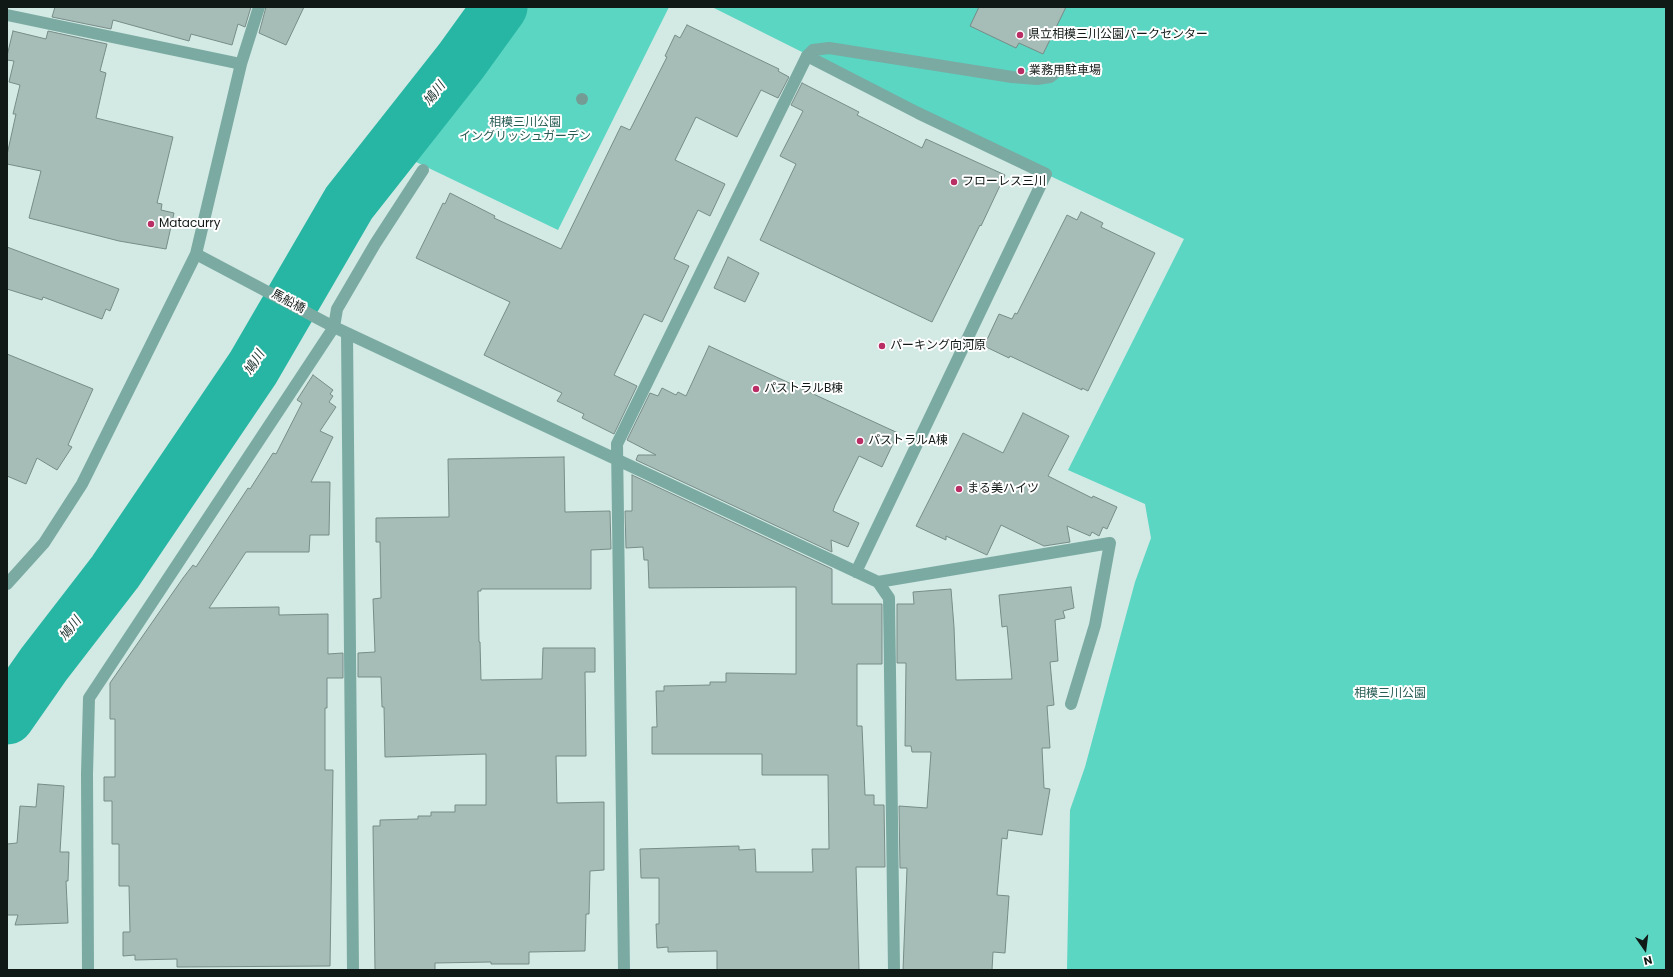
<!DOCTYPE html>
<html>
<head>
<meta charset="utf-8">
<style>
	body { margin:0 }
	#map { position:relative; width:1673px; height:977px; overflow:hidden; background:#d2e9e4; font-family:Poppins,sans-serif }
	canvas { display:block }
	.frame { position:absolute; inset:0; border:8px solid #111917; pointer-events:none }
	.north { position:absolute; left:1625px; top:929px; width:40px; height:40px; -webkit-text-stroke:3px #fff; paint-order:stroke; rotate:166deg; font-size:11px; font-weight:700; line-height:16px; text-align:center; color:#111917 }
	.north::after { content:''; display:block; margin:auto; width:14px; height:18px; background:#111917; clip-path:polygon(50% 0,100% 100%,50% 72%,0 100%) }
</style>
</head>
<body>
<div id="map">
<canvas width="1673" height="977"></canvas>
<div class="frame"></div>
<div class="north">N</div>
</div>
<script>
const c = document.querySelector('canvas').getContext('2d');
c.lineJoin = 'round';
function paint(path, color) { c.fillStyle = color; c.fill(path, 'evenodd'); }
const toPath = rows => new Path2D(rows.map(r => 'M' + r).join(''));
function strokePath(path, color, width, dash) { c.strokeStyle = color; c.lineWidth = width; c.lineCap = dash ? 'butt' : 'round'; c.setLineDash(dash || []); c.stroke(path); }
function drawText(font, color, halo, rows, align = 'center') {
  c.font = font + ' Poppins,"Noto Sans JP",sans-serif'; c.lineWidth = 4; c.setLineDash([]); c.textBaseline = 'middle'; c.strokeStyle = halo; c.fillStyle = color; for (const [text, x, y, turn = 0] of rows) {
    c.save(); c.translate(x, y); c.rotate((+turn || 0) * Math.PI / 180); c.textAlign = isNaN(turn) ? turn : align; if (halo) c.strokeText(text, 0, 0); c.fillText(text, 0, 0); c.restore();
  }
}
paint(toPath([
	[519,7,669,7,558,230,414,161],
	[712,7,1666,7,1666,970,1067,970,1070,810,1085,767,1135,582,1151,538,1145,504,1068,470,1184,239,1046,174]
]), '#5ad6c3');
strokePath(toPath([
	[7,717,44,664,115,572,253,368,349,203,461,61,500,7]
]), '#27b6a3', 55);
const building = toPath([
	[55,7,251,7,245,27,238,24,232,45,191,34,189,41,113,20,111,29,52,17,55,7],
	[266,7,304,7,286,45,259,33,266,7],
	[979,7,1066,7,1043,54,1019,43,1016,48,970,26,979,7],
	[687,25,779,69,778,71,789,77,778,98,761,90,737,137,696,117,675,160,725,184,710,216,698,210,674,259,689,266,662,322,644,314,614,375,637,386,614,434,582,418,584,414,557,401,562,393,484,355,510,302,416,258,443,203,445,204,450,193,495,216,494,218,561,249,621,126,630,130,667,57,665,56,675,35,680,38,687,25],
	[13,31,46,39,48,31,107,44,100,71,106,73,96,118,173,137,157,203,162,204,161,210,174,213,166,249,119,241,29,218,41,171,7,164,7,155,16,114,13,114,20,85,9,82,14,61,7,60,7,56,13,31],
	[802,83,859,112,857,115,922,148,926,139,1005,175,981,226,980,225,932,322,760,240,796,164,780,156,803,111,791,105,802,83],
	[1081,212,1103,223,1101,227,1155,253,1088,391,1082,388,1082,390,1010,356,1009,358,984,346,999,314,1012,319,1015,313,1017,314,1067,215,1077,220,1081,212],
	[7,247,119,289,110,311,106,309,102,319,43,297,42,300,7,289,7,247],
	[728,257,759,273,745,302,714,288,728,257],
	[709,346,898,433,882,467,859,456,835,505,833,511,859,523,848,547,831,540,832,552,636,460,638,455,656,455,627,440,650,393,658,396,662,388,676,395,678,392,686,396,709,346],
	[7,354,93,389,68,445,72,447,57,470,37,458,26,484,7,476,7,354],
	[313,375,333,390,330,394,333,396,329,402,336,407,320,431,333,437,311,482,330,482,329,535,310,535,309,552,246,552,209,608,279,607,279,615,328,614,328,654,343,653,343,678,327,678,327,708,325,708,325,770,333,770,330,966,177,967,177,959,135,960,135,955,123,956,123,932,130,932,129,886,119,886,119,844,112,844,112,801,104,801,104,777,115,777,115,719,110,719,110,683,183,578,193,565,196,567,248,488,250,489,273,453,276,454,302,403,297,400,313,375],
	[1023,413,1069,436,1048,476,1092,498,1093,496,1117,507,1107,529,1103,527,1099,536,1092,532,1090,536,1067,526,1070,542,1044,546,1001,525,987,555,946,536,946,540,916,526,963,433,1003,453,1023,413],
	[564,457,565,512,610,511,611,549,591,550,591,589,481,589,481,591,478,591,479,642,480,642,481,680,542,679,543,648,595,648,595,672,585,672,586,756,556,756,557,803,604,802,604,870,590,871,589,914,586,914,585,951,529,952,529,964,491,964,491,962,435,963,435,970,375,970,373,826,380,826,380,820,418,819,418,816,431,816,431,812,455,812,455,805,486,805,486,754,385,757,384,707,382,707,381,677,358,677,358,653,375,652,373,599,381,598,380,542,376,542,376,518,449,517,448,459,564,457],
	[632,475,832,569,832,604,882,604,882,664,857,664,857,726,862,726,865,795,874,795,874,805,884,805,885,867,856,867,859,970,717,970,717,951,668,952,668,947,657,948,656,924,659,924,659,878,641,878,640,849,739,846,739,850,755,849,756,872,813,872,812,849,829,849,828,775,762,775,762,754,652,754,652,727,657,727,656,691,664,691,664,686,710,685,710,682,726,682,726,673,796,674,796,587,649,588,648,560,644,560,643,547,626,548,625,511,632,511,632,475],
	[1071,587,1074,608,1063,611,1065,618,1055,620,1058,661,1050,662,1054,705,1047,706,1050,748,1042,748,1044,788,1050,789,1042,835,1008,830,1007,839,1002,838,997,895,1009,896,1005,953,993,952,992,970,903,970,907,868,900,868,899,806,927,808,931,752,912,752,911,746,905,746,906,663,897,663,897,604,914,604,913,592,951,589,954,627,956,680,1012,679,1007,626,1002,627,999,595,1071,587],
	[38,784,64,786,60,852,69,852,68,881,66,881,68,923,15,925,18,915,7,915,7,844,17,843,20,806,36,807,38,784]
]);
paint(building, '#a6bcb7');
strokePath(building, '#778c87', 1);
strokePath(toPath([
	[807,56,813,50,829,48,1012,77,1037,79,1050,77,1055,73]
]), '#7aaaa1', 12);
strokePath(toPath([
	[7,15,241,64],
	[196,254,334,327,878,582,889,598,894,970],
	[347,333,353,970],
	[878,582,1110,543,1095,625,1071,704],
	[7,584,44,543,82,484,196,254,241,64,259,7],
	[88,970,87,774,89,698,334,327,337,309,375,244,423,170],
	[624,970,617,444,807,56,918,113,1046,174,856,572]
]), '#7aaaa1', 12);
c.fillStyle = '#749c95';
for (const [x, y] of [
	[582,99]
]) { c.beginPath(); c.arc(x, y, 6, 0, 2 * Math.PI); c.fill(); }
for (const [x, y, r, color] of [
	[1020,35,4,"#ba2e66"],
	[1021,71,4,"#ba2e66"],
	[954,182,4,"#ba2e66"],
	[151,224,4,"#ba2e66"],
	[882,346,4,"#ba2e66"],
	[756,389,4,"#ba2e66"],
	[860,441,4,"#ba2e66"],
	[959,489,4,"#ba2e66"]
]) { const dot = new Path2D(); dot.arc(x, y, r, 0, 2 * Math.PI); c.fillStyle = color; c.fill(dot); strokePath(dot, '#fff', 1.5); }
drawText('12px', '#111917', '#fff', [
	["県立相模三川公園パークセンター",1028,35],
	["業務用駐車場",1029,71],
	["フローレス三川",962,182],
	["Matacurry",159,224],
	["パーキング向河原",890,346],
	["パストラルB棟",764,389],
	["パストラルA棟",868,441],
	["まる美ハイツ",967,489]
], 'left');
drawText('12px', '#285d55', '#fff', [
	["相模三川公園",525,123],
	["イングリッシュガーデン",525,137],
	["相模三川公園",1390,694]
]);
drawText('12px', '#111917', '#fff', [
	["馬船橋",288,302,28]
]);
drawText('italic 13px', '#1d332f', '#fff', [
	["鳩川",435,94,-52],
	["鳩川",255,363,-58],
	["鳩川",71,629,-52]
]);
</script>
</body>
</html>
